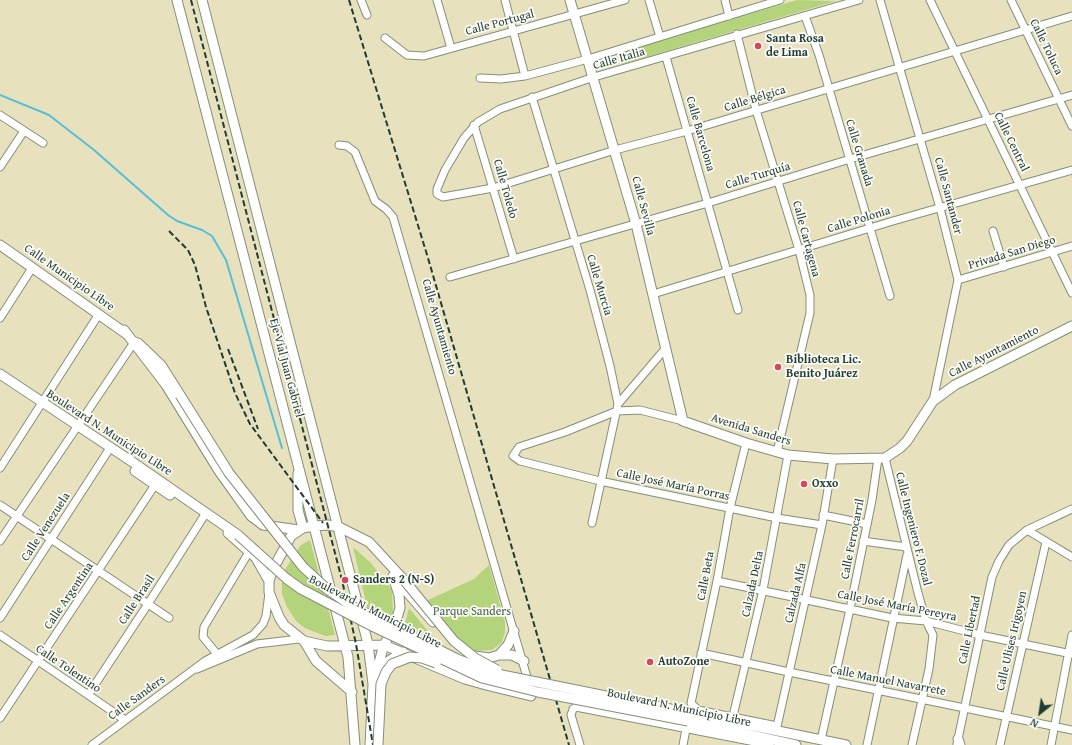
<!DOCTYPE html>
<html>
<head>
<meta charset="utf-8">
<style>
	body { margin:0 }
	#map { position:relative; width:1072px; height:745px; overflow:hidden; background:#e8e1be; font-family:"Gentium Book Plus",serif }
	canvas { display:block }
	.north { position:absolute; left:1020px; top:693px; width:40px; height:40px; -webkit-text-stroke:3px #fdfcf7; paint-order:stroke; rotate:210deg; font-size:11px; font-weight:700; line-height:16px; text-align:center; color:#1f3d34 }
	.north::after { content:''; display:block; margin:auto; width:14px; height:18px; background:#1f3d34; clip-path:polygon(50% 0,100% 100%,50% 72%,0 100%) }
</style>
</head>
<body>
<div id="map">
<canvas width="1072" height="745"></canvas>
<div class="north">N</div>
</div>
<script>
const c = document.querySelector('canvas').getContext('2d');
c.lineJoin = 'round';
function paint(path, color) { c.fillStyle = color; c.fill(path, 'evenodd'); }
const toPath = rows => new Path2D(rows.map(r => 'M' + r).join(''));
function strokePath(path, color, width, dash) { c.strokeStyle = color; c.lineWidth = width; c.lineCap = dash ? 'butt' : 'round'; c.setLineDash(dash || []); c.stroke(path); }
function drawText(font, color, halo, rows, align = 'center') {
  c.font = font + ' "Gentium Book Plus",serif'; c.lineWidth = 3.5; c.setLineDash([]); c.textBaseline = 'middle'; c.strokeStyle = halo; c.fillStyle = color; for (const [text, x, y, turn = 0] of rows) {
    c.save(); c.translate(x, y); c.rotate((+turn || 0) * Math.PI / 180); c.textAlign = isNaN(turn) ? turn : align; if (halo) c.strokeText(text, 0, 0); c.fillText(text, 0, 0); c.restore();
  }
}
paint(toPath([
	[797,0,836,1,622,64,618,53],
	[310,540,335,635,325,636,305,628,296,621,287,607,282,594,282,582,284,571,301,545],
	[353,547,370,562,392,590,393,612,390,621,368,611],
	[489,565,505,623,505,632,502,642,492,650,474,651,466,648,457,641,426,601,474,579],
	[409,608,432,636,445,649,444,651,405,623]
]), '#b4d47b');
strokePath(toPath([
	[0,95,49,115,94,150,168,215,177,221,202,230,212,236,226,260,282,448]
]), '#58bed6', 2);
const minor = toPath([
	[361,0,367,15],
	[437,0,451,48],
	[505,0,525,76],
	[649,0,660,37],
	[725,0,729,16],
	[859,0,594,77,500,109,478,122,464,138,445,170,437,189,437,194,443,197,493,188,615,150,687,131,1072,16],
	[880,0,940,208,958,280,933,401],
	[930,0,1072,293],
	[1011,0,1072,126],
	[805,16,819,55,890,296],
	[737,34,756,110,799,250,810,295,810,313,777,452],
	[385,38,407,55,424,56,625,0],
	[666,57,738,310],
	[480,78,501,79,525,76,588,59,780,0],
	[532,97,590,290,610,366,618,404,592,523],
	[0,115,43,143],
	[474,125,514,259],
	[339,145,347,146,355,152,375,201,386,209,393,217,529,684],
	[0,167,24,131],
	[993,231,1004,267],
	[450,277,708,203,850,159,1072,95],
	[958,280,1072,246],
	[653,294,893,221,1072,170],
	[0,318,32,268],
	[618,404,665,349],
	[683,421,640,410,617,411,565,432,519,447,513,456,520,461,600,481,777,518,822,525],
	[746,443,730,508,717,581,691,703,698,710,777,726],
	[885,458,918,593,926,621,933,635,929,669,912,745],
	[0,468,99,314],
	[0,505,169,618],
	[823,515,867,524],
	[1027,530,1072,557],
	[0,541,135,341],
	[863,541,906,547],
	[717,581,892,618,926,621,980,635,1072,654],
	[0,618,110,448],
	[0,635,125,720],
	[701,653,789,672,1072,730],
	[217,654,203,637,204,627,249,552],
	[197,669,257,644,299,639],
	[88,695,148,604,204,516],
	[733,716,763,590,788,455],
	[0,718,155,485],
	[776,731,822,525,833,459],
	[821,740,850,609,872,500,878,458],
	[957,744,992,577,999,561,1009,545,1027,530,1072,509],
	[92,745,205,661,253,635,263,624,266,616,269,593],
	[580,745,571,715,573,709,576,707,770,745],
	[683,745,686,729],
	[867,745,907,555],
	[1000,745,1046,542],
	[1051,745,1072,635]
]);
const major = toPath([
	[177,0,348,657,355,745],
	[202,0,368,644,373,684,370,745],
	[570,0,636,224,683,421,746,443,788,455,833,459,885,458,900,448,907,441,933,401,955,385,1072,326],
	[0,245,128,335],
	[124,330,166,385,219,471,251,516,263,525,299,530],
	[138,343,161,365,180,395],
	[0,374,131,461,238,535],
	[135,471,170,495],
	[298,473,298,510,303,528],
	[228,533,256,558,269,581],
	[393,576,433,622],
	[404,580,369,542,339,527,328,525,314,526,303,528,291,536,273,569,269,581,269,592,279,617,284,625,304,641,327,646,384,645,465,679,486,685,531,696],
	[304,641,316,661,352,692],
	[499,655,512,655,524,661],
	[475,656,489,658,499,655,508,645,514,631],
	[379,667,403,652],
	[374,680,384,645,395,624,400,608,399,595,395,583],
	[690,713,846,745],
	[688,721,796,745],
	[958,739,960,745]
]);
strokePath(minor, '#848f79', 9);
strokePath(major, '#848f79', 11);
strokePath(minor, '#fff', 7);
strokePath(major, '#fff', 9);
strokePath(toPath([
	[191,0,342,580,356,644,373,745],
	[349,0,428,258,569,745],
	[169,231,188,250,195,265,206,307,235,393,250,424,323,523],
	[228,349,258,429]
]), '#1f3d34', 2, [6, 3]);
const majorBridge = toPath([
	[180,395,229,473,303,567,327,589,352,606,457,659,492,673,690,713],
	[238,535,287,579,301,589,374,627,482,678,538,692,688,721],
	[404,580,454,641,475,658,497,670],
	[378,745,381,684,386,672,392,664,410,657,422,658,436,663]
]);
strokePath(majorBridge, '#848f79', 11, []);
strokePath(majorBridge, '#fff', 9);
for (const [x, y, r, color] of [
	[758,46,4,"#d1495b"],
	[778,367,4,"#d1495b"],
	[804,484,4,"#d1495b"],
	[345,580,4,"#d1495b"],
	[650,662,4,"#d1495b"]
]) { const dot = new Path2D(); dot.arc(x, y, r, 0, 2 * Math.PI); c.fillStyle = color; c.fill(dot); strokePath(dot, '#fdfcf7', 1.5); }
drawText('12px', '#1f3d34', '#fdfcf7', [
	["Calle Portugal",500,23,-15],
	["Calle Toluca",1046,47,64],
	["Calle Italia",619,59,-16],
	["Calle Bélgica",755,99,-17],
	["Calle Barcelona",700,134,74],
	["Calle Central",1011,142,64],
	["Calle Granada",859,153,73],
	["Calle Turquía",758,176,-17],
	["Calle Toledo",505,189,74],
	["Calle Santander",948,196,75],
	["Calle Sevilla",643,206,75],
	["Calle Polonia",859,220,-17],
	["Calle Cartagena",806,239,75],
	["Privada San Diego",1012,253,-17],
	["Calle Municipio Libre",69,278,35],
	["Calle Murcia",599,285,73],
	["Calle Ayuntamiento",439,327,74],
	["Calle Ayuntamiento",994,352,-27],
	["Eje Vial Juan Gabriel",286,368,75],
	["Avenida Sanders",751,430,17],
	["Boulevard N. Municipio Libre",109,433,33],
	["Calle José María Porras",673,485,12],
	["Calle Venezuela",46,527,-57],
	["Calle Ingeniero F. Dozal",913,529,76],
	["Calle Ferrocarril",853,539,-79],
	["Calle Beta",706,576,-79],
	["Calzada Delta",753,584,-78],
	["Calzada Alfa",796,593,-77],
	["Calle Argentina",69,596,-56],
	["Calle Brasil",137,600,-57],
	["Calle José María Pereyra",897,606,11],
	["Boulevard N. Municipio Libre",375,612,27],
	["Calle Libertad",970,630,-78],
	["Calle Ulises Irigoyen",1012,641,-77],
	["Calle Tolentino",68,669,34],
	["Calle Manuel Navarrete",888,681,11],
	["Calle Sanders",137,698,-36],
	["Boulevard N. Municipio Libre",679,708,12]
]);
drawText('bold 12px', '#1f3d34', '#fdfcf7', [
	["Santa Rosa",766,39],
	["de Lima",766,53],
	["Biblioteca Lic.",786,360],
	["Benito Juárez",786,374],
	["Oxxo",812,484],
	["Sanders 2 (N-S)",353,580],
	["AutoZone",658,662]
], 'left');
drawText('12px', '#446346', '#fdfcf7', [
	["Parque Sanders",472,612]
]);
</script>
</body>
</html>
